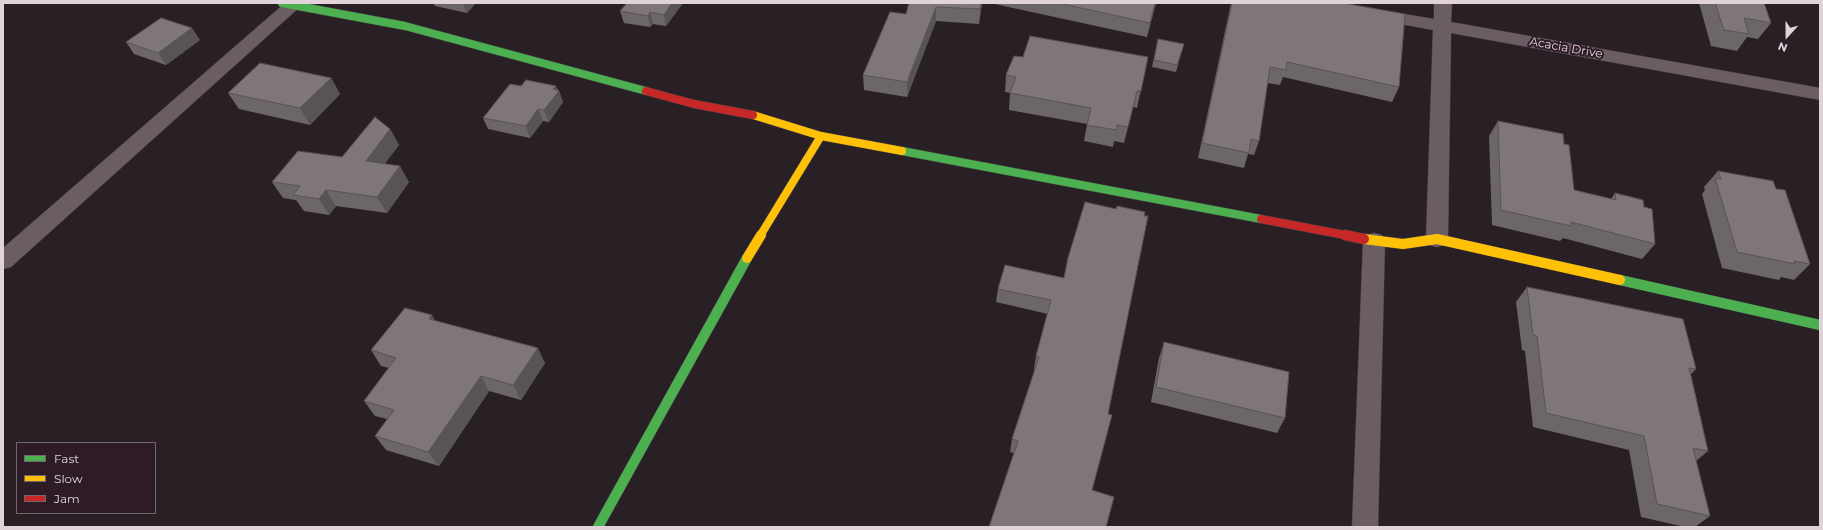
<!DOCTYPE html>
<html>
<head>
<meta charset="utf-8">
<style>
	body { margin:0 }
	#map { position:relative; width:1823px; height:530px; overflow:hidden; background:#292025; font-family:Montserrat,sans-serif }
	canvas { display:block }
	.frame { position:absolute; inset:0; border:4px solid #e0d4da; pointer-events:none }
	.legend { position:absolute; left:16px; top:442px; width:140px; height:72px; box-sizing:border-box; background:#2d1c25; border:1px solid #75666d; margin:0; padding:5px 7px; list-style:none; font-size:12px; color:#e0d4da }
	.legend li { display:flex; align-items:center; gap:8px; height:20px }
	.legend b { width:20px; border:1px solid #75666d }
	.north { position:absolute; left:1767px; top:16px; width:40px; height:40px; -webkit-text-stroke:3px #2d1c25; paint-order:stroke; rotate:201deg; font-size:11px; font-weight:700; line-height:16px; text-align:center; color:#e0d4da }
	.north::after { content:''; display:block; margin:auto; width:14px; height:18px; background:#e0d4da; clip-path:polygon(50% 0,100% 100%,50% 72%,0 100%) }
</style>
</head>
<body>
<div id="map">
<canvas width="1823" height="530"></canvas>
<div class="frame"></div>
<ul class="legend">
<li><b style="height:5px;background:#4caf50"></b>Fast</li>
<li><b style="height:5px;background:#ffc107"></b>Slow</li>
<li><b style="height:5px;background:#c62828"></b>Jam</li>
</ul>
<div class="north">N</div>
</div>
<script>
const c = document.querySelector('canvas').getContext('2d');
c.lineJoin = 'round';
const toPath = rows => new Path2D(rows.map(r => 'M' + r).join(''));
function strokePath(path, color, width, dash) { c.strokeStyle = color; c.lineWidth = width; c.lineCap = dash ? 'butt' : 'round'; c.setLineDash(dash || []); c.stroke(path); }
function paint(path, color) { c.fillStyle = color; c.fill(path, 'evenodd'); }
function drawText(font, color, halo, rows, align = 'center') {
  c.font = font + ' Montserrat,sans-serif'; c.lineWidth = 4; c.setLineDash([]); c.textBaseline = 'middle'; c.strokeStyle = halo; c.fillStyle = color; for (const [text, x, y, turn = 0] of rows) {
    c.save(); c.translate(x, y); c.rotate((+turn || 0) * Math.PI / 180); c.textAlign = isNaN(turn) ? turn : align; if (halo) c.strokeText(text, 0, 0); c.fillText(text, 0, 0); c.restore();
  }
}
const street = toPath([
	[285,3,300,3,302,5,11,267,3,269,3,248,285,3],
	[1434,3,1452,3,1451,22,1820,88,1820,100,1451,33,1448,239,1445,245,1437,247,1429,245,1426,239,1433,30,1374,19,1368,18,1365,14,1368,10,1374,9,1434,19,1434,3],
	[1374,233,1382,235,1385,241,1378,527,1352,527,1363,241,1366,235,1374,233]
]);
const fastFar1 = toPath([
	[282,3,405,26,646,91],
	[902,151,1261,219]
]);
const fast = toPath([
	[1620,280,1820,325],
	[598,527,747,258]
]);
const slowFar1 = toPath([
	[753,115,821,136],
	[760,236,821,136,902,151]
]);
const slow = toPath([
	[1364,239,1403,244,1437,239,1620,280],
	[747,258,761,235]
]);
const jamFar1 = toPath([
	[646,91,694,104,753,115],
	[1261,219,1350,236]
]);
const jam = toPath([
	[1345,235,1364,239]
]);
strokePath(street, '#453e42', 1);
strokePath(fastFar1, '#453e42', 9);
strokePath(fast, '#453e42', 11);
strokePath(slowFar1, '#453e42', 9);
strokePath(slow, '#453e42', 11);
strokePath(jamFar1, '#453e42', 9);
strokePath(jam, '#453e42', 11);
paint(street, '#6a5e64');
strokePath(fastFar1, '#4caf50', 8);
strokePath(fast, '#4caf50', 10);
strokePath(slowFar1, '#ffc107', 8);
strokePath(slow, '#ffc107', 10);
strokePath(jamFar1, '#c62828', 8);
strokePath(jam, '#c62828', 10);
paint(toPath([
	[433,3,476,3,467,13,435,6],
	[683,3,666,26,653,24,650,27,624,23,620,11],
	[909,3,982,3,979,24,936,21,907,97,864,90,863,75,906,14],
	[990,3,1156,3,1147,37],
	[1231,3,1343,3,1399,87,1392,102,1283,77,1280,85,1267,83,1259,141,1254,155,1248,154,1244,168,1198,158],
	[1699,3,1764,3,1771,23,1758,39,1747,37,1737,51,1711,46],
	[1158,39,1184,44,1176,72,1152,67],
	[200,40,166,65,134,54,126,42],
	[1023,57,1148,57,1137,108,1133,107,1124,143,1114,141,1113,147,1084,141,1087,124,1009,110,1010,93,1005,92,1006,75],
	[331,78,340,94,310,125,239,109,228,93],
	[521,86,559,91,563,102,549,122,543,121,530,138,488,129,483,118],
	[1498,121,1564,144,1574,190,1611,199,1615,193,1644,207,1655,244,1642,259,1563,238,1560,241,1492,225,1489,136],
	[390,129,399,145,385,163,409,182,387,213,336,206,329,215,304,211,296,200,283,198,272,182,342,157],
	[1718,171,1776,189,1810,264,1794,280,1781,277,1779,280,1722,268,1702,194,1705,190,1704,187],
	[1144,216,1092,490,1106,527,1014,453,1010,452,1012,439,1035,369,1034,369,1036,356,1048,314,996,302,998,289,1064,278],
	[1527,287,1696,369,1691,374,1708,451,1696,461,1710,516,1695,527,1685,527,1641,517,1629,450,1533,427,1525,351,1522,350,1516,302],
	[434,320,545,363,521,400,489,391,439,466,386,450,375,436,387,419,375,416,364,401,389,368,381,366,371,350],
	[1164,342,1285,418,1277,433,1151,402,1159,358]
]), '#6c6569');
paint(toPath([
	[463,3,476,3,467,13],
	[672,3,683,3,666,26,664,15],
	[981,3,982,3,979,24,980,9],
	[1155,3,1156,3,1147,37,1150,23],
	[936,7,936,21,907,97,907,82],
	[650,12,653,24,650,27,648,16],
	[192,28,200,40,166,65,158,53],
	[331,78,340,94,310,125,300,108],
	[556,86,559,91,563,102,549,122,544,110,553,89],
	[538,109,543,121,530,138,526,126],
	[390,129,399,145,375,177,366,161],
	[400,166,409,182,387,213,377,197],
	[326,190,336,206,329,215,319,199],
	[432,315,441,331,429,319],
	[538,348,545,363,521,400,513,385],
	[481,376,489,391,439,466,428,452]
]), '#585355');
const building = toPath([
	[627,3,672,3,664,15,650,12,648,16,620,11,627,3],
	[909,3,981,3,980,9,936,7,907,82,863,75,890,12,906,14,909,3],
	[1058,3,1155,3,1150,23,1058,3],
	[1232,3,1343,3,1405,14,1399,87,1287,62,1286,70,1270,67,1259,141,1251,139,1249,153,1202,143,1232,3],
	[1715,3,1764,3,1771,23,1744,18,1749,34,1724,30,1715,3],
	[161,18,192,28,158,53,126,42,161,18],
	[1030,36,1148,57,1141,91,1137,91,1128,127,1117,125,1116,130,1087,125,1091,108,1010,93,1016,77,1006,75,1014,56,1023,57,1030,36],
	[1158,39,1184,44,1177,65,1154,60,1158,39],
	[260,63,331,78,300,108,228,93,260,63],
	[526,80,556,86,553,89,559,91,544,110,538,109,526,126,483,118,510,84,521,86,526,80],
	[375,117,390,129,366,161,400,166,377,197,326,190,319,199,293,195,300,186,272,182,298,151,342,157,375,117],
	[1498,121,1563,134,1564,144,1569,145,1574,190,1616,200,1615,193,1643,200,1644,207,1652,209,1655,244,1571,222,1571,226,1501,210,1498,121],
	[1718,171,1773,181,1776,189,1785,190,1810,264,1794,261,1795,264,1737,252,1715,178,1721,179,1718,171],
	[1085,202,1116,209,1117,206,1145,212,1144,216,1148,216,1108,414,1112,415,1092,490,1114,497,1106,527,989,527,1018,441,1012,439,1039,357,1036,356,1051,300,998,289,1005,265,1064,278,1068,258,1085,202],
	[1527,287,1683,319,1696,369,1689,368,1708,451,1693,448,1710,516,1657,504,1644,436,1546,413,1537,336,1533,335,1527,287],
	[405,308,432,315,429,319,538,348,513,385,481,376,428,452,375,436,394,410,364,401,396,358,371,350,405,308],
	[1164,342,1289,372,1285,418,1156,387,1164,342]
]);
paint(building, '#7e767a');
strokePath(building, '#585355', 1);
drawText('12px', '#e0d4da', '#2d1c25', [
	["Acacia Drive",1566,48,10]
]);
</script>
</body>
</html>
